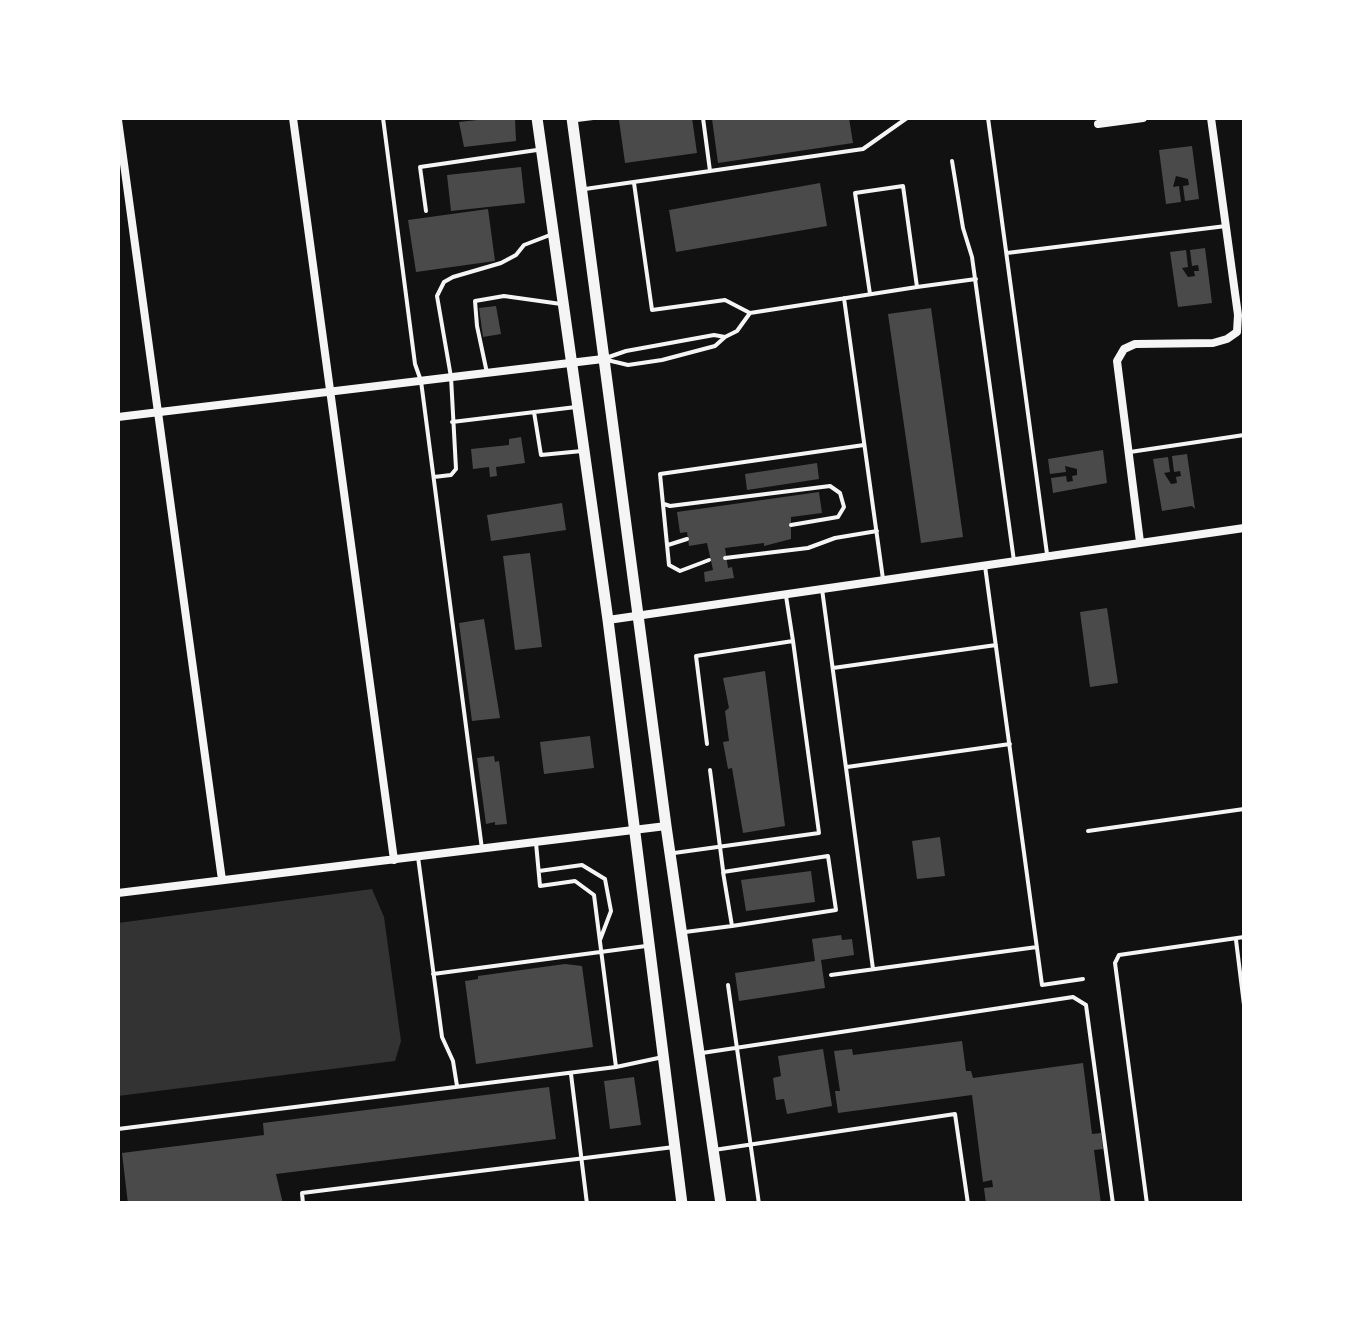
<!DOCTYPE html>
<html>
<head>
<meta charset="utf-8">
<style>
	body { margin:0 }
	#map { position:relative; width:1362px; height:1321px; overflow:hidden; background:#111; font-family:Roboto,sans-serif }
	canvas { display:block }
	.frame { position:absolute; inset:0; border:120px solid #fff; pointer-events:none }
</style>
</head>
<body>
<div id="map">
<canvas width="1362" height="1321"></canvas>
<div class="frame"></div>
</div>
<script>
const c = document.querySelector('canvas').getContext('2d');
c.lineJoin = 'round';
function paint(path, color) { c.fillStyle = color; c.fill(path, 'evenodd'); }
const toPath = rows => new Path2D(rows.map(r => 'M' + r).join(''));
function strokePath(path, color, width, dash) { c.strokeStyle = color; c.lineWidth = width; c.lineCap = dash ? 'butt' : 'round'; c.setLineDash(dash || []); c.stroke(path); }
paint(toPath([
	[372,889,384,917,401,1041,395,1061,118,1096,118,923]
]), '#333');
paint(toPath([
	[496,118,515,118,516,141,464,147,459,122],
	[636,118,692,118,697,153,625,163,619,120],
	[849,118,853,143,718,163,712,119],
	[1192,146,1199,199,1185,201,1183,186,1189,185,1188,179,1176,176,1173,187,1179,186,1181,202,1166,204,1159,150],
	[521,167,525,203,451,211,447,175],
	[820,183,827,226,676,252,669,210],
	[488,209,495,261,416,272,408,220],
	[1205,248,1212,303,1178,307,1170,252,1186,250,1188,267,1182,268,1188,277,1195,276,1194,271,1199,271,1198,265,1192,266,1190,250],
	[496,306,501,334,483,337,479,308],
	[931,308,963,537,921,543,888,314],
	[521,437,525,463,496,467,497,476,490,477,489,467,473,469,471,449,509,445,509,439],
	[1103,450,1107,483,1053,493,1051,478,1066,476,1067,482,1073,481,1072,476,1077,475,1077,469,1065,466,1066,472,1050,474,1048,459],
	[1187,454,1195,509,1192,506,1162,511,1153,459,1168,457,1170,472,1164,473,1171,484,1177,483,1176,477,1181,476,1180,471,1174,472,1172,456],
	[817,463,819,479,747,490,745,474],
	[819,492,822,513,791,517,791,539,764,546,764,543,725,548,728,568,732,567,734,578,705,582,704,572,713,570,707,543,689,546,687,532,680,533,677,512],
	[562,503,566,530,491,541,487,515],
	[530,553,542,647,515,650,503,556],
	[1107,608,1118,683,1090,687,1080,612],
	[484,619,500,718,472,721,459,623],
	[765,671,785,826,743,833,732,768,728,769,723,742,729,741,725,711,729,708,723,678],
	[590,736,594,768,544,774,540,742],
	[494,756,495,762,499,761,507,824,495,825,495,822,486,824,477,758],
	[940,837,945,876,917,879,912,841],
	[811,871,815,902,746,911,741,880],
	[841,935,842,940,852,939,854,955,821,960,825,988,739,1001,735,973,815,961,812,939],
	[565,964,582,966,593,1047,476,1064,465,981,478,979,478,976],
	[962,1041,966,1071,971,1071,973,1078,1083,1063,1092,1134,1101,1133,1103,1149,1094,1150,1101,1204,986,1204,984,1188,993,1187,992,1180,983,1182,972,1095,838,1113,835,1091,840,1091,834,1051,852,1049,853,1055],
	[823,1049,832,1106,787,1114,784,1099,776,1100,773,1078,781,1076,778,1056],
	[634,1077,641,1125,610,1129,604,1081],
	[549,1087,556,1139,276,1174,283,1204,128,1204,122,1153,264,1135,263,1123]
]), '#4a4a4a');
strokePath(toPath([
	[383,118,415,364,421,381,482,849],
	[703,118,710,171],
	[988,118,1047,554],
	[577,120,593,118],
	[952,161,963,228,972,257,1014,561],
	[634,183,652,310,725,300,750,313],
	[585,189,863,149,907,118],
	[426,211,420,167,537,150],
	[1007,253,1226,226],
	[917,287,976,279],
	[844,298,883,579],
	[714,335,725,337,715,346,662,360,628,365,603,359,626,351,714,335],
	[725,337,737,331,750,313,917,287,903,186,855,193,870,294],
	[487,373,477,326,475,301,504,296,561,304],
	[534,412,541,455,582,451],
	[452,422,576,407],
	[1130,452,1244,435],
	[434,477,451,475,456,469,451,377,437,296,444,282,453,277,501,263,516,255,524,245,550,235],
	[664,504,670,506,830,486,840,493,844,507,838,517,791,525],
	[668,545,687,539],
	[725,558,808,548,835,538,877,531],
	[709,560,680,571,669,565,660,474,864,445],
	[985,566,1042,985,1083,979],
	[822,589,873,969],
	[786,596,793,641],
	[833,668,996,645],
	[847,767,1010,744],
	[710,770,723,870],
	[1088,831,1244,809],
	[536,843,540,886,575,881,594,895,616,1067],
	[674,853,819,833,793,641,696,656,707,744],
	[418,857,442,1037,453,1061,457,1086],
	[539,871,582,865,605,879,611,911,600,940],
	[685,932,732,926,836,910,828,856,723,872,732,926],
	[1236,940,1244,1005],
	[433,974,646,946],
	[831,975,1037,947],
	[728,985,759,1204],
	[702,1053,1073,997,1086,1005,1113,1204],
	[571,1074,587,1204],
	[118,1129,616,1067,663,1057],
	[714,1150,955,1114,968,1204],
	[303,1204,302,1193,674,1147],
	[1147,1204,1115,963,1119,955,1244,937]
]), '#f5f5f5', 4);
strokePath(toPath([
	[293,118,394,860],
	[118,120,222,880],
	[1098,124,1143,118],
	[118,417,603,359],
	[1140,542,1117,361,1124,349,1135,344,1213,343,1227,339,1237,332,1238,315,1211,118],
	[608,620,1244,528],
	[118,893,666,826]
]), '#f5f5f5', 8);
strokePath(toPath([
	[537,118,608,620,682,1204],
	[572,118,666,826,721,1204]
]), '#f5f5f5', 11);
</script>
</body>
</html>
